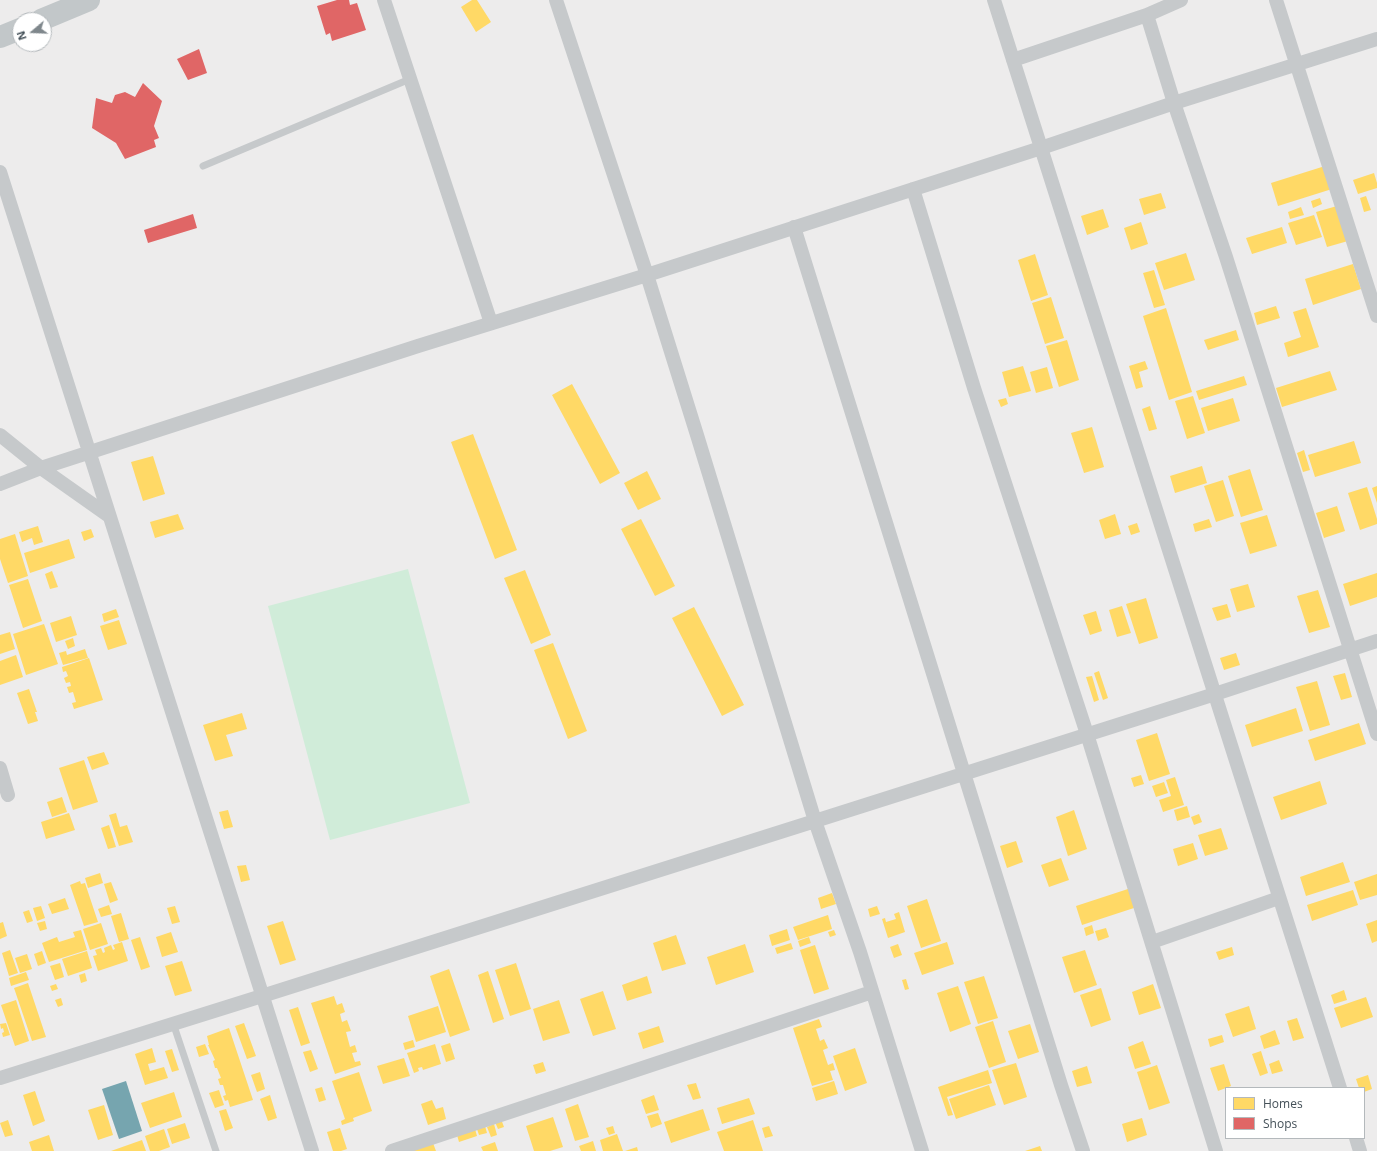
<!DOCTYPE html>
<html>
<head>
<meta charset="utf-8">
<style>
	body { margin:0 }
	#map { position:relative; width:1377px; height:1151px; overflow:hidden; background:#edecec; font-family:"Open Sans",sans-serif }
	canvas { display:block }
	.legend { position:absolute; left:1225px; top:1087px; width:140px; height:52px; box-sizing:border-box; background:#fff; border:1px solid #b4b9bc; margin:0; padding:5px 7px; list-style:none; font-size:12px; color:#445058 }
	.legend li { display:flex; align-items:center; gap:8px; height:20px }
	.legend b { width:20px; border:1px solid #b4b9bc }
	.north { position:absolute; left:12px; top:12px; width:40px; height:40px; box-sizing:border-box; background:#fff; border:1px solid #b4b9bc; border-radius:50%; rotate:251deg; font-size:11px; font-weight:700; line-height:16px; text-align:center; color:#445058 }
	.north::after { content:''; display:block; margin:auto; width:14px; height:18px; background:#7f878c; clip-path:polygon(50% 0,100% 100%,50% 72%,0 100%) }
</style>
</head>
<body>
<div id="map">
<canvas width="1377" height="1151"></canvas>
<ul class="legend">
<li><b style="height:11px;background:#ffd966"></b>Homes</li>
<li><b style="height:11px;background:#e06666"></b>Shops</li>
</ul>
<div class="north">N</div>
</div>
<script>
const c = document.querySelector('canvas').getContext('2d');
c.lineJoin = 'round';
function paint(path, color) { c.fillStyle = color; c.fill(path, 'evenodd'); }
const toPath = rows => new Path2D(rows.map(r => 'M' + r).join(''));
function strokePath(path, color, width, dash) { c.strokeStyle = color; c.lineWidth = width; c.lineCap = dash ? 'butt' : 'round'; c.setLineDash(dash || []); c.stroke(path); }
paint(toPath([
	[408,569,470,803,330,840,268,606]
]), '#d0ecd9');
paint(toPath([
	[472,0,477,0,491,22,476,32,461,7],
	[1325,166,1332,189,1278,206,1271,183],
	[1374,173,1377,183,1377,188,1358,194,1353,180],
	[1161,193,1166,208,1144,215,1139,199],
	[1366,196,1371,210,1364,212,1360,198],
	[1320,198,1322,204,1313,208,1311,201],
	[1337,206,1348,241,1327,247,1316,212],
	[1301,207,1304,215,1290,219,1288,212],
	[1103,209,1109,227,1087,235,1081,216],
	[1314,215,1322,237,1296,245,1288,223],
	[1141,222,1148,244,1131,250,1124,228],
	[1282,227,1287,243,1252,254,1246,238],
	[1186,253,1195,280,1164,290,1155,263],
	[1035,254,1048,295,1031,301,1018,260],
	[1353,264,1361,289,1313,305,1305,279],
	[1154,270,1165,305,1154,308,1143,273],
	[1051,297,1064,338,1045,344,1032,303],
	[1276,306,1280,318,1257,325,1254,313],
	[1166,308,1192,392,1169,400,1143,316],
	[1306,308,1319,347,1288,357,1284,343,1301,337,1293,312],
	[1236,330,1239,340,1208,350,1204,340],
	[1067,340,1079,380,1059,387,1046,346],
	[1145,361,1148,369,1139,372,1143,387,1136,389,1129,366],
	[1023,366,1031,391,1009,397,1002,372],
	[1047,367,1053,388,1036,393,1030,372],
	[1330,371,1337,390,1282,407,1276,388],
	[1244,376,1247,385,1199,400,1196,391],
	[572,384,620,473,600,484,552,395],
	[1193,396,1205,433,1187,439,1175,401],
	[1006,398,1008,404,1001,407,998,400],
	[1233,398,1240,421,1208,431,1201,408],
	[1150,406,1157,429,1149,431,1142,409],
	[1092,427,1104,467,1084,473,1071,433],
	[473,434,517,550,495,559,451,442],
	[1354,441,1361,463,1315,477,1308,455],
	[1304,450,1310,470,1303,472,1297,453],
	[153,456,165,494,143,501,131,462],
	[1202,466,1207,483,1175,493,1170,476],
	[1250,469,1263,510,1241,517,1228,476],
	[647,471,661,499,638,510,624,483],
	[1223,480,1234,516,1216,522,1204,486],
	[1377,486,1377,503,1372,488],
	[1367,487,1377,519,1377,524,1360,530,1348,493],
	[1337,506,1345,531,1324,538,1316,513],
	[178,514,184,529,155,538,150,522],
	[1115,514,1121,534,1105,539,1099,520],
	[1267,515,1277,546,1250,554,1240,523],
	[641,519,675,586,655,596,621,529],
	[1209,519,1212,527,1195,532,1193,524],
	[1137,523,1140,532,1131,535,1128,526],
	[38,526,43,542,34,545,32,538,22,542,19,532],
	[91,529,94,537,84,541,81,532],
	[15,534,28,576,8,583,0,559,0,539],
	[69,539,75,558,30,573,24,553],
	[525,570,551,635,531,644,504,578],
	[52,571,58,587,50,589,45,574],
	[1377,573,1377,597,1350,606,1343,584],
	[28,579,42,621,23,628,9,585],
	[1248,584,1255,607,1237,612,1230,589],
	[1318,590,1330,627,1309,633,1297,596],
	[1146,598,1158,638,1139,644,1126,604],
	[1227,604,1231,617,1217,621,1212,608],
	[1122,606,1131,633,1117,637,1109,610],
	[694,607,744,705,722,716,672,618],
	[116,609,119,617,104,622,102,614],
	[1096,611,1102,631,1090,635,1083,615],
	[71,616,77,635,56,642,50,623],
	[119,620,127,644,108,650,100,626],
	[44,624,58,664,26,675,13,634],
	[10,632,15,649,0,654,0,635],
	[73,638,75,646,68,649,65,641],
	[553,643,587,731,568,739,534,650],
	[85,649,88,658,63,665,59,653,66,651,67,655],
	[1236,653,1240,665,1224,670,1220,658],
	[16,655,23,677,0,685,0,661],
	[89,658,103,700,74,709,72,703,76,702,73,692,69,693,67,687,71,686,70,682,66,683,64,678,68,676,66,671,63,672,62,667],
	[1099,671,1108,698,1103,700,1094,673],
	[1345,673,1352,697,1341,700,1333,676],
	[1092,676,1099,700,1094,702,1086,677],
	[1317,681,1330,725,1310,731,1296,687],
	[29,689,37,712,35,712,38,721,28,724,17,693],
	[1296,708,1303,731,1252,747,1245,725],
	[242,713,247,729,226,735,233,756,215,761,203,725],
	[1359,723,1366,744,1315,761,1308,740],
	[1157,733,1170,774,1149,781,1136,740],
	[104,752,109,764,92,770,87,757],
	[84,760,98,802,73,810,59,768],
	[1141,775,1144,784,1134,787,1131,778],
	[1175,777,1184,805,1163,812,1159,800,1171,796,1166,780],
	[1320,781,1327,804,1281,820,1273,797],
	[1164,782,1168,793,1156,797,1152,786],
	[62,797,67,812,52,817,47,802],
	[1187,806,1190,817,1177,821,1174,810],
	[228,810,233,827,224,829,219,812],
	[1074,810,1087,849,1068,856,1056,817],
	[69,813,75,830,46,839,41,822],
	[116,813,120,827,127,825,133,842,119,846,109,815],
	[1199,814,1202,822,1194,825,1191,817],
	[109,825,116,847,108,849,101,828],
	[1221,828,1228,849,1205,856,1198,835],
	[1016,841,1023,862,1007,868,1000,846],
	[1193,843,1198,859,1178,866,1173,849],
	[1061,858,1069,880,1049,887,1041,865],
	[1343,862,1350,882,1306,896,1300,877],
	[246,865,250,880,241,882,237,866],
	[100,873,103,883,88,888,85,878],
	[1377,874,1377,895,1360,900,1354,882],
	[80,881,81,884,85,883,98,922,84,926,70,885],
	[111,882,118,900,110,903,104,884],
	[1131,888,1137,907,1082,925,1076,906],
	[1353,890,1358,905,1312,921,1307,905],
	[832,893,836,904,821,909,818,898],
	[65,898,69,909,52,914,48,904],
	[927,899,941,941,921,948,907,906],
	[109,905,112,914,101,917,98,909],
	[41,906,45,918,37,921,33,908],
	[175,906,180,922,172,924,167,908],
	[877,906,880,914,870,917,868,909],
	[29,910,33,921,27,923,23,912],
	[899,912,905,932,888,938,882,919,885,918,886,922,896,919,894,914],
	[121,913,129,939,119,942,111,916],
	[828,915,832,929,798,940,793,927],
	[1377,920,1377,941,1372,943,1366,924],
	[45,921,47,929,40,931,37,923],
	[283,921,296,960,280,965,267,926],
	[3,922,7,936,0,939,0,923],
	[101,923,108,944,90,950,83,929],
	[1092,925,1094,933,1086,936,1084,928],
	[1106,928,1109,937,1098,941,1095,931],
	[787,929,790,940,772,946,769,935],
	[81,930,87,950,49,962,42,943,57,937,59,942,75,937,73,932],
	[834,930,836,935,830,937,828,932],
	[171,932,178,952,162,957,156,937],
	[676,935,686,964,662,971,653,943],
	[140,937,150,967,141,970,131,940],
	[809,937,811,943,800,947,798,941],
	[122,942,128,961,98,971,93,956,97,955,95,950,101,948,103,953,105,952,104,948,111,945,113,950,115,949,113,945],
	[947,942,954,964,922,975,914,953],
	[791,943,793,949,777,954,775,948],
	[745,944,754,972,716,985,707,957],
	[898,944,902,955,894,958,890,947],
	[815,945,829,989,814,994,800,950],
	[1232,947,1234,955,1219,960,1216,952],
	[10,950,18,973,9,976,2,953],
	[1085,950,1097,985,1074,993,1062,957],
	[42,951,46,963,38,966,34,954],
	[87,951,92,968,68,976,62,959],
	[27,954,32,969,20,973,15,958],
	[182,961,192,991,175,996,165,966],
	[60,963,64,977,55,980,50,966],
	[516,963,531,1009,510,1016,495,970],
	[449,969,470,1030,450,1037,430,976],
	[488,971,504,1019,493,1023,478,975],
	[26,972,29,980,11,986,9,978],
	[85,973,87,981,81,983,79,975],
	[647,976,652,993,627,1001,622,985],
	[984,976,998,1018,978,1024,964,982],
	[906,979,909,989,905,990,902,980],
	[28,983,46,1037,32,1041,14,988],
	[56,984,58,989,52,991,50,986],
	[1153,984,1161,1008,1139,1015,1132,992],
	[958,986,971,1024,950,1032,937,993],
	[1101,988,1111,1020,1091,1027,1080,995],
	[1344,990,1347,1000,1334,1004,1331,995],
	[603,991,616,1029,593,1036,580,999],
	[334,996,337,1005,342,1003,345,1012,340,1014,342,1022,347,1020,351,1031,346,1032,350,1047,355,1045,357,1052,352,1053,355,1062,360,1061,361,1065,335,1074,311,1003],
	[1366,997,1373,1017,1341,1028,1334,1008],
	[61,998,63,1005,58,1007,55,1000],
	[16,1000,29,1041,15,1046,1,1005],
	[559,1000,570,1033,543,1041,533,1009],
	[438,1006,446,1032,416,1042,408,1016],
	[1249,1006,1256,1029,1233,1037,1225,1014],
	[298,1007,310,1043,301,1046,289,1010],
	[1297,1018,1304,1038,1293,1041,1287,1021],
	[819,1019,822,1027,816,1029,820,1041,824,1039,828,1048,823,1050,828,1065,833,1063,835,1070,830,1071,833,1080,812,1086,793,1028],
	[993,1021,1006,1062,989,1068,975,1027],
	[6,1023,10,1035,3,1037,2,1033,4,1032,3,1028,1,1029,0,1024],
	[244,1023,256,1056,247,1059,235,1026],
	[1030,1024,1039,1052,1018,1059,1008,1031],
	[659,1026,664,1042,643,1049,638,1033],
	[229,1028,253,1100,230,1107,228,1100,225,1101,223,1096,226,1095,223,1085,220,1085,218,1079,221,1078,217,1068,215,1068,213,1061,215,1060,208,1045,209,1045,207,1036],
	[1275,1030,1280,1044,1264,1049,1260,1036],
	[1222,1035,1224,1042,1210,1047,1208,1039],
	[413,1040,415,1047,405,1050,403,1043],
	[1143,1041,1151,1064,1135,1069,1128,1047],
	[450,1043,455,1059,446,1062,441,1046],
	[205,1044,209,1054,199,1057,196,1047],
	[435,1044,441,1064,423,1070,422,1067,418,1068,419,1071,414,1073,407,1053],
	[152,1048,156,1062,148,1064,150,1071,164,1067,168,1078,145,1085,135,1054],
	[855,1048,867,1083,845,1091,833,1056],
	[172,1049,179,1070,172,1072,165,1051],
	[311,1050,318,1069,310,1072,303,1052],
	[1261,1051,1268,1073,1260,1076,1252,1054],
	[404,1058,410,1076,383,1084,377,1066],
	[1279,1060,1283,1071,1272,1074,1269,1064],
	[543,1062,546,1071,536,1074,533,1065],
	[1016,1063,1027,1097,1004,1105,992,1070],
	[1224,1064,1231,1086,1218,1091,1210,1068],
	[1157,1065,1170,1103,1149,1110,1137,1072],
	[1087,1066,1092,1083,1077,1087,1072,1071],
	[988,1070,992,1083,947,1097,953,1115,948,1116,938,1087],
	[260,1072,265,1089,257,1092,251,1075],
	[359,1072,372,1111,353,1118,354,1121,342,1125,341,1121,345,1119,332,1081],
	[1368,1075,1372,1089,1364,1092,1364,1088,1359,1088,1356,1079],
	[834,1081,838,1094,816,1101,812,1088],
	[696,1083,701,1098,693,1100,687,1085],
	[989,1085,996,1105,956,1119,949,1099],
	[322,1087,326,1100,319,1102,315,1089],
	[219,1090,224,1105,215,1108,209,1093],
	[35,1091,45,1121,33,1126,23,1095],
	[174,1092,182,1117,150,1128,141,1103],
	[270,1095,277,1118,268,1121,260,1099],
	[654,1095,659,1110,646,1114,641,1100],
	[749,1098,755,1114,722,1124,717,1108],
	[432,1100,436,1109,443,1107,446,1119,428,1125,421,1104],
	[578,1104,589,1137,575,1141,565,1109],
	[104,1105,113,1135,98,1140,88,1110],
	[226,1109,233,1128,225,1131,219,1111],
	[703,1109,710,1130,671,1143,664,1122],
	[658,1113,662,1124,651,1128,647,1116],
	[553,1117,563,1147,550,1151,534,1151,526,1126],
	[1142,1118,1147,1135,1127,1142,1122,1124],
	[501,1119,504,1127,498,1129,495,1122],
	[8,1120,13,1135,5,1137,0,1123],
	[753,1120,763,1151,724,1151,717,1132],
	[185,1123,190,1138,172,1144,167,1129],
	[494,1124,497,1135,491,1137,487,1127],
	[485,1126,487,1133,479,1135,477,1129],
	[613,1126,615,1133,609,1135,606,1128],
	[769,1126,773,1136,765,1138,762,1128],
	[340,1128,347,1149,341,1151,333,1151,327,1132],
	[164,1129,170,1147,159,1151,150,1151,145,1136],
	[475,1129,477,1136,459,1142,457,1135],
	[617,1134,623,1151,603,1151,600,1140],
	[49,1135,54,1151,32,1151,29,1142],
	[142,1140,146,1151,111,1151],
	[593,1141,596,1151,581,1151,579,1146],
	[495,1142,498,1151,483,1151,481,1147],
	[433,1143,436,1151,409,1151],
	[1040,1146,1042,1151,1025,1151],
	[637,1147,638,1151,625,1151]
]), '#ffd966');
paint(toPath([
	[337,0,349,0,350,5,357,3,366,30,332,41,330,33,326,35,317,6],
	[199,49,207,73,188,80,177,59],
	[143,83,162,101,154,126,159,138,154,140,156,147,125,159,116,143,92,128,96,98,112,103,115,95,125,92,135,97],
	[193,214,197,228,148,243,144,230]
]), '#e06666');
paint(toPath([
	[126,1081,142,1131,119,1139,102,1089]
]), '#76a5af');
strokePath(toPath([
	[203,166,410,79],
	[173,1023,216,1151]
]), '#c6c9cb', 7);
strokePath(toPath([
	[384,0,491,323],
	[556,0,647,275,697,435,815,821,860,952,922,1151],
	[994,0,1340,1088],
	[1276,0,1377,316],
	[1147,15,1174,103,1226,257,1377,734],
	[1013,60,1147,15,1181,0],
	[0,172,312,1151],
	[913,189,974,388,1087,734,1216,1151],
	[794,227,1061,1085,1083,1151],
	[0,435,41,468,109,516],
	[0,484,41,468,418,346,647,275,1041,148,1174,103,1377,39],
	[0,768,8,795],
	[1152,942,1279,898],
	[0,1078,262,996,815,821,1215,694,1377,641],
	[1356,1138,1360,1151],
	[392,1151,872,992]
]), '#c6c9cb', 14);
strokePath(toPath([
	[41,20,89,0],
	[0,37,20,29]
]), '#c2c7c9', 22);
</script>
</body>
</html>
